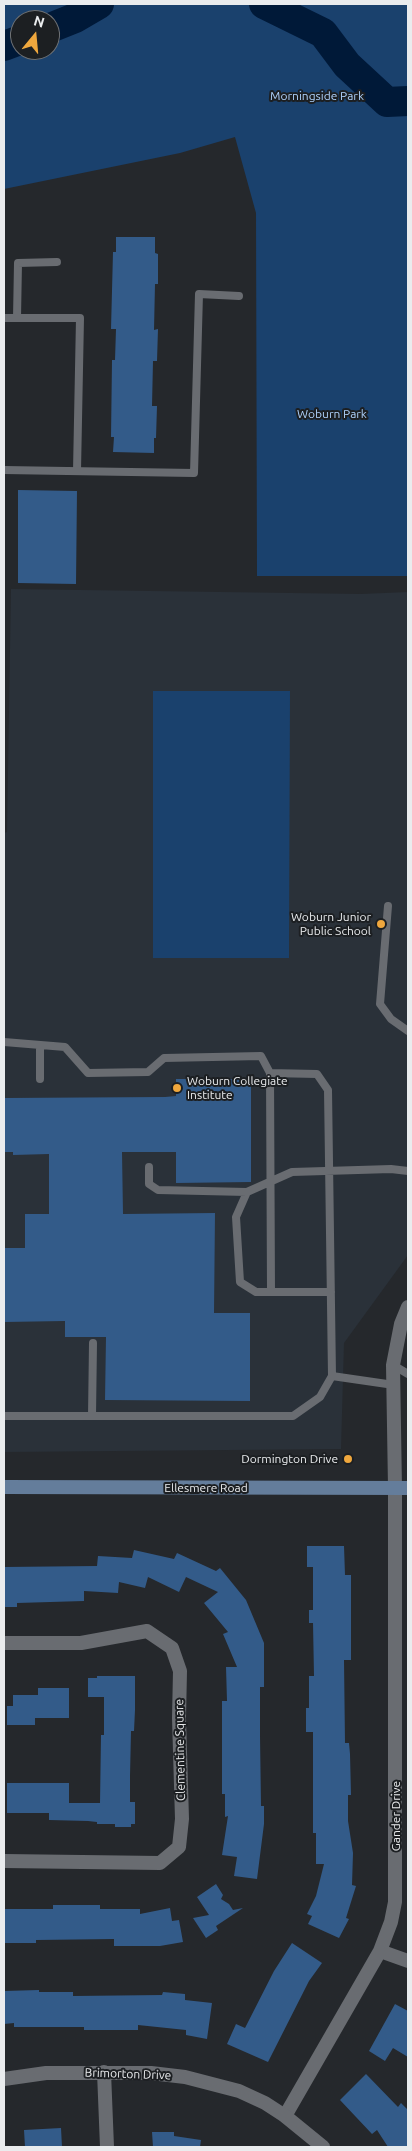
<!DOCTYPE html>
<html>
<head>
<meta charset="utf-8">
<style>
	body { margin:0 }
	#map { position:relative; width:412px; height:2151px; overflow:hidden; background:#25282c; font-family:Ubuntu,sans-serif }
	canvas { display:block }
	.frame { position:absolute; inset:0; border:5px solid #eaecee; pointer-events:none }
	.north { position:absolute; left:10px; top:10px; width:50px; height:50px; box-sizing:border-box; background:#1c1f22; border:1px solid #6e7174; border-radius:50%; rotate:17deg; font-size:14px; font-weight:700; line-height:20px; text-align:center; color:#eaecee }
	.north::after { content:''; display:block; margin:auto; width:18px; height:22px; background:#efa73d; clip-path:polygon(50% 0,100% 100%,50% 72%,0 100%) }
</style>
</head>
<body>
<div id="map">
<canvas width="412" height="2151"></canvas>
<div class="frame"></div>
<div class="north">N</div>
</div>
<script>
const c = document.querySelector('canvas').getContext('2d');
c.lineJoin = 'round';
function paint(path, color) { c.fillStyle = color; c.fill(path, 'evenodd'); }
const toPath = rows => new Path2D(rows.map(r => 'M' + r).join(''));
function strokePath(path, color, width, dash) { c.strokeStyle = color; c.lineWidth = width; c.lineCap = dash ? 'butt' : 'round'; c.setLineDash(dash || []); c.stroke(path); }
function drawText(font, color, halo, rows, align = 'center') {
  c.font = font + ' Ubuntu,sans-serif'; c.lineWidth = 4; c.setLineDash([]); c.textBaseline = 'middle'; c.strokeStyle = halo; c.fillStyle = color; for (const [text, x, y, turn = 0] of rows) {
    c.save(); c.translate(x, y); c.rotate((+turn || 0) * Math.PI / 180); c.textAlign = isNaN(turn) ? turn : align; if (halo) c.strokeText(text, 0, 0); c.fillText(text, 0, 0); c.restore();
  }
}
paint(toPath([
	[11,589,361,594,408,592,408,1255,344,1343,341,1449,4,1452,4,833,7,832]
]), '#2a3139');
paint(toPath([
	[4,4,408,4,408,576,257,576,256,213,235,137,180,153,4,189],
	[20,20,50,20,50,50,20,50],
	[153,691,290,691,289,958,153,958]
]), '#1a416d');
strokePath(toPath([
	[264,4,323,33,347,65,387,102,408,101],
	[50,28,75,18,99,4],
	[4,46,20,40]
]), '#001938', 30);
paint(toPath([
	[116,237,155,237,155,253,158,254,158,284,155,284,154,330,158,329,157,361,153,361,152,406,157,406,156,438,154,438,154,453,113,452,114,437,111,437,112,360,115,360,116,329,111,329,113,252,116,252],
	[18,490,77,491,76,584,18,583],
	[176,1079,251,1079,251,1182,176,1183,176,1152,122,1152,123,1214,215,1213,214,1313,250,1313,250,1401,105,1400,106,1337,65,1337,65,1321,4,1322,4,1248,25,1248,25,1214,49,1214,49,1154,13,1155,13,1152,4,1152,4,1098,165,1097,176,1096],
	[307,1546,344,1546,345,1575,351,1575,351,1660,344,1660,345,1743,349,1743,350,1754,351,1795,348,1795,348,1821,353,1853,352,1885,356,1886,346,1918,349,1919,339,1938,308,1924,312,1916,307,1914,316,1896,324,1864,316,1864,316,1833,313,1833,313,1732,306,1732,306,1708,309,1708,309,1676,314,1676,313,1623,309,1623,309,1610,313,1610,313,1567,307,1567],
	[134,1550,174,1559,177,1553,216,1571,220,1568,246,1600,264,1643,264,1687,260,1687,260,1736,261,1806,264,1806,264,1824,257,1879,234,1876,237,1857,222,1855,228,1816,225,1817,225,1794,222,1794,222,1701,227,1701,226,1667,237,1667,223,1634,228,1632,204,1603,218,1592,186,1577,179,1592,148,1577,145,1588,119,1582,118,1593,84,1591,84,1601,17,1603,17,1607,4,1607,4,1567,97,1566,98,1556,132,1558],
	[97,1676,135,1676,135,1710,134,1731,131,1731,130,1776,130,1802,135,1802,135,1824,131,1824,131,1827,115,1827,115,1824,97,1824,97,1822,88,1821,49,1820,49,1813,7,1813,7,1783,69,1783,69,1803,100,1803,101,1735,104,1735,104,1697,88,1697,88,1678,97,1678],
	[38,1688,69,1688,69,1718,35,1718,35,1725,7,1725,7,1706,13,1706,13,1695,38,1695],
	[216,1884,223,1895,221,1899,229,1904,233,1910,243,1908,216,1926,218,1930,206,1938,193,1918,209,1915,197,1897],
	[53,1905,100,1905,100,1909,140,1909,140,1914,170,1908,172,1921,179,1920,183,1942,160,1946,114,1946,114,1939,36,1940,36,1943,4,1943,4,1909,53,1909],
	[292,1943,322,1963,309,1981,268,2062,227,2044,236,2024,245,2028,274,1971],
	[39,1990,39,1992,73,1992,73,1996,162,1995,163,1992,185,1994,185,2000,212,2003,207,2039,186,2035,186,2030,138,2025,138,2030,84,2030,84,2027,14,2027,14,2023,4,2024,4,1991],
	[395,2004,408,2011,408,2057,393,2048,385,2061,369,2051],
	[366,2074,398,2107,401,2103,408,2110,408,2147,388,2147,377,2130,372,2134,340,2100],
	[61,2128,62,2147,25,2147,24,2130],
	[152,2132,174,2132,174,2136,201,2140,200,2147,153,2147]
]), '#335b89');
strokePath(toPath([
	[4,318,80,318,77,471],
	[17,318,18,263,57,262],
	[4,470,194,473,199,294,239,296],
	[388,906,380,1004,391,1019,408,1031],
	[4,1042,65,1047,88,1073,148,1072,164,1058,261,1056,270,1073,317,1074,328,1090,332,1376],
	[270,1073,271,1292],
	[40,1079,40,1045],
	[149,1167,149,1184,158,1190,247,1192,292,1172,391,1169,408,1171],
	[247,1192,236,1217,240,1282,256,1292,331,1292],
	[393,1365,408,1374],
	[4,1416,293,1416,320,1397,332,1376,394,1385],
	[92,1416,93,1343]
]), '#696c71', 8);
strokePath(toPath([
	[4,1643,81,1643,147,1631,172,1648,180,1671,179,1718,182,1819,179,1847,160,1863,4,1861],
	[380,1951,408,1961],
	[104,2072,107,2147],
	[285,2116,380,1951,391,1922,395,1902,395,1488,393,1365,401,1324,408,1307]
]), '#696c71', 14);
strokePath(toPath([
	[4,2079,46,2073,151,2073,185,2077,239,2091,265,2103,285,2116,323,2147]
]), '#696c71', 14);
strokePath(toPath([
	[4,1487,408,1488]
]), '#647d9b', 14);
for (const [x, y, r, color] of [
	[381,924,5,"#efa73d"],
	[177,1088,5,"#efa73d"],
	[348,1459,5,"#efa73d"]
]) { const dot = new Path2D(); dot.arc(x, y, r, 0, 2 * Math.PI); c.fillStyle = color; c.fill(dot); strokePath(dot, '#1c1f22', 2); }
drawText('12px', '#aed1fb', '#1c1f22', [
	["Morningside Park",317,96],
	["Woburn Park",332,414]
]);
drawText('12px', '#eaecee', '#1c1f22', [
	["Woburn Junior",371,917],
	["Public School",371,931],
	["Woburn Collegiate",187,1081,"left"],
	["Institute",187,1095,"left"],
	["Dormington Drive",338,1459]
], 'right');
drawText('12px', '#eaecee', '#1c1f22', [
	["Ellesmere Road",206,1488],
	["Clementine Square",180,1750,-91],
	["Gander Drive",396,1816,-90],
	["Brimorton Drive",128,2074,2]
]);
</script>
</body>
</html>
